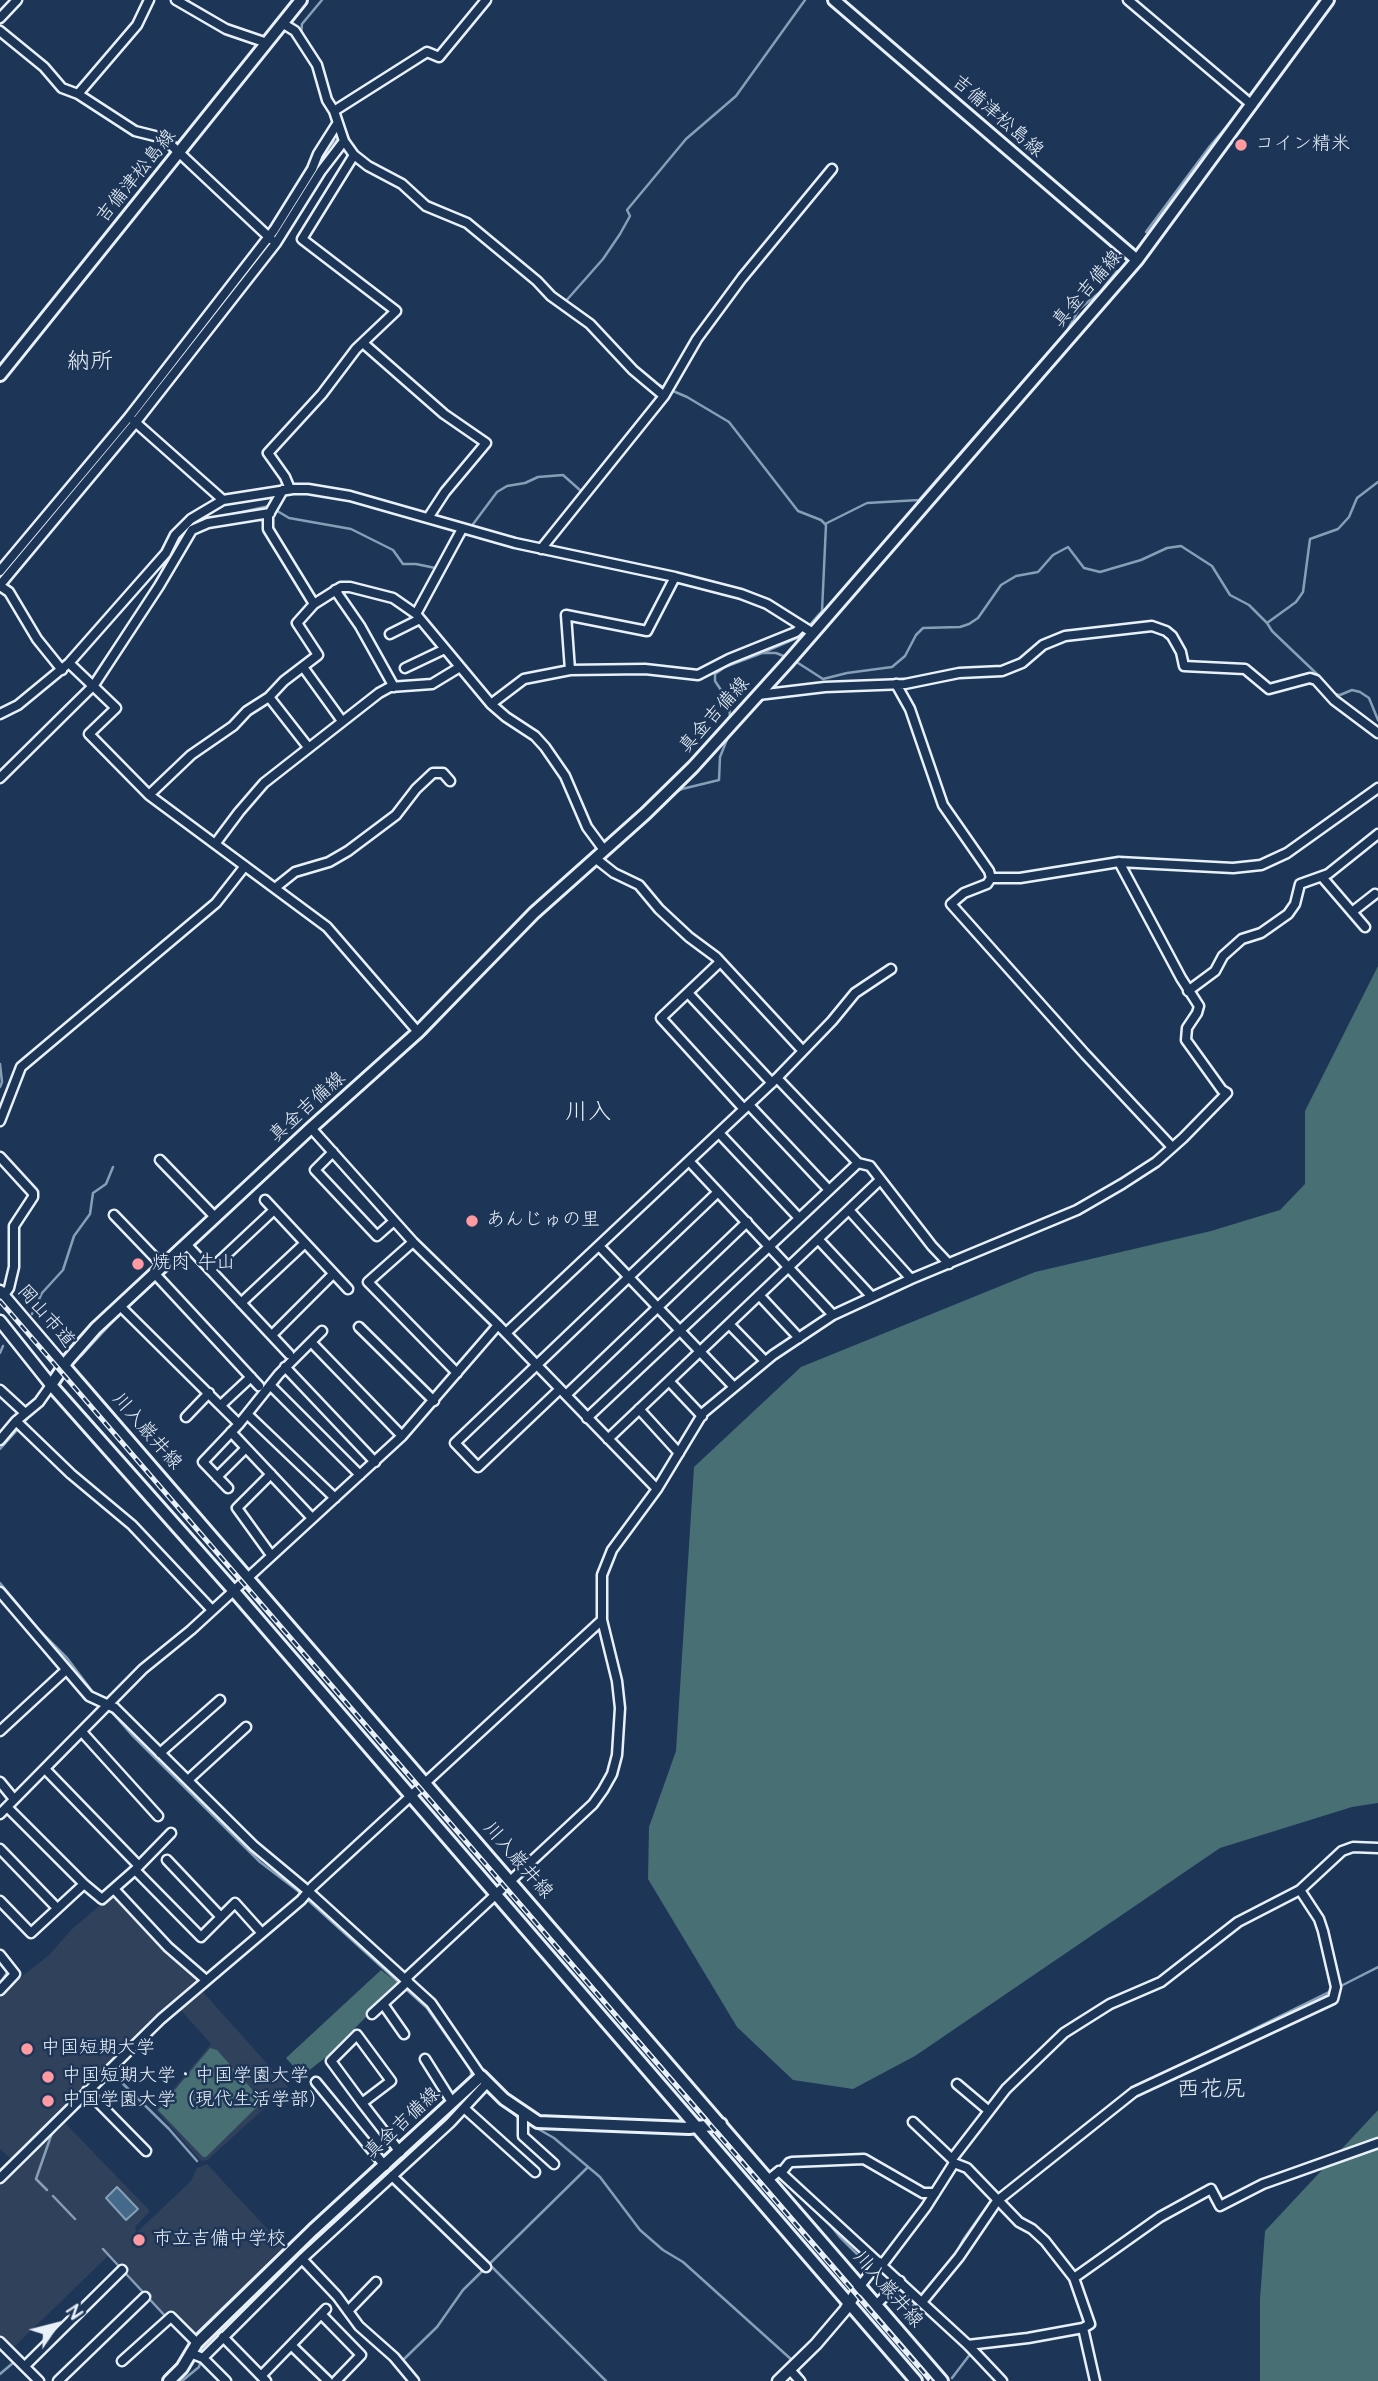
<!DOCTYPE html>
<html>
<head>
<meta charset="utf-8">
<style>
	body { margin:0 }
	#map { position:relative; width:1378px; height:2381px; overflow:hidden; background:#1d3557; font-family:"Architects Daughter",sans-serif }
	canvas { display:block }
	.north { position:absolute; left:21px; top:2290px; width:70px; height:70px; -webkit-text-stroke:5px #1d3557; paint-order:stroke; rotate:55deg; font-size:19px; font-weight:700; line-height:28px; text-align:center; color:#e8f1f8 }
	.north::after { content:''; display:block; margin:auto; width:24px; height:32px; background:#e8f1f8; clip-path:polygon(50% 0,100% 100%,50% 72%,0 100%) }
</style>
</head>
<body>
<div id="map">
<canvas width="1378" height="2381"></canvas>
<div class="north">N</div>
</div>
<script>
const c = document.querySelector('canvas').getContext('2d');
c.lineJoin = 'round';
function paint(path, color) { c.fillStyle = color; c.fill(path, 'evenodd'); }
const toPath = rows => new Path2D(rows.map(r => 'M' + r).join(''));
function strokePath(path, color, width, dash) { c.strokeStyle = color; c.lineWidth = width; c.lineCap = dash ? 'butt' : 'round'; c.setLineDash(dash || []); c.stroke(path); }
function drawText(font, color, halo, rows, align = 'center') {
  c.font = font + ' "Architects Daughter","Klee One",sans-serif'; c.lineWidth = 5; c.setLineDash([]); c.textBaseline = 'middle'; c.strokeStyle = halo; c.fillStyle = color; for (const [text, x, y, turn = 0] of rows) {
    c.save(); c.translate(x, y); c.rotate((+turn || 0) * Math.PI / 180); c.textAlign = isNaN(turn) ? turn : align; if (halo) c.strokeText(text, 0, 0); c.fillText(text, 0, 0); c.restore();
  }
}
paint(toPath([
	[112,1895,116,1895,202,1980,170,2005,12,2160,0,2149,0,1993,14,1978,16,1981,49,1955,71,1930],
	[198,1991,203,1992,288,2087,214,2154,208,2160,201,2161,156,2110,211,2044,179,2008],
	[65,2123,150,2211,135,2227,137,2232,191,2181,197,2168,207,2164,284,2247,193,2336,168,2311,164,2314,110,2254,12,2349,0,2338,0,2183,52,2131,56,2133]
]), '#30415c');
paint(toPath([
	[1378,966,1378,1803,1352,1807,1220,1848,915,2056,853,2089,793,2080,737,2027,648,1879,649,1827,676,1751,694,1467,801,1367,1035,1272,1211,1231,1280,1210,1305,1184,1305,1111],
	[381,1970,399,1984,326,2057,302,2076,286,2058],
	[210,2048,217,2050,258,2096,258,2106,206,2157,203,2157,158,2110],
	[1378,2110,1378,2381,1260,2381,1260,2299,1265,2231]
]), '#476f74');
const water = toPath([
	[117,2187,138,2209,126,2220,106,2198,117,2187]
]);
paint(water, '#44698b');
strokePath(water, '#869fb7', 2);
strokePath(toPath([
	[301,35,302,24,322,0],
	[317,57,327,87],
	[329,93,336,106],
	[339,112,351,145],
	[368,161,405,182],
	[426,200,472,221,540,279],
	[1146,232,1210,146,1244,106],
	[565,302,603,259,620,234,630,216,627,210,686,139,736,96,805,0],
	[630,361,659,385,687,397,729,422,798,511,821,520,826,525,822,611,799,637,762,653],
	[71,492,136,415,265,250,330,146,341,136],
	[825,524,867,503,919,500,1067,331,1079,309,1099,293,1117,271],
	[30,541,44,524],
	[1267,623,1272,631,1318,675,1334,694,1340,695,1352,690,1360,692,1369,698,1378,720],
	[795,661,823,679,847,673,892,667,905,656,916,635,923,628,960,627,969,624,978,618,1001,585,1016,576,1038,572,1053,555,1068,547,1084,568,1100,572,1141,560,1167,548,1181,546,1212,566,1230,595,1249,605,1267,623,1296,602,1303,592,1310,539,1338,529,1349,517,1357,498,1378,482],
	[68,705,86,687,147,597,182,535,197,522,269,506,289,518,351,529,393,550,403,564,416,564,445,570,459,543,497,492,507,486,525,483,538,477,563,475,581,491,660,393],
	[730,719,729,702,715,681,715,674,725,667,762,653,776,653,786,657],
	[673,794,682,789,719,780,720,757,730,732],
	[0,1064,2,1082,0,1087],
	[317,1130,427,1033,507,948],
	[161,1275,312,1134],
	[32,1314,42,1293,63,1270,74,1236,90,1214,93,1193,106,1184,113,1167],
	[0,1353,3,1346],
	[81,1356,116,1318,156,1280],
	[0,1449,27,1419],
	[0,1583,40,1631,67,1658,95,1695],
	[109,1709,132,1735,260,1862,298,1891,427,2008,472,2072],
	[0,1962,8,1971,0,1984],
	[1337,1988,1378,1967],
	[1130,2090,1331,1991],
	[487,2092,520,2119],
	[469,2109,487,2091],
	[526,2122,554,2138,600,2177,640,2230,663,2250,683,2262,793,2361],
	[397,2144,471,2076,471,2071],
	[47,2190,36,2179,52,2133,113,2074,169,2129,197,2161],
	[53,2196,75,2219],
	[827,2221,839,2236,869,2266],
	[103,2249,167,2318],
	[306,2262,423,2155,465,2113],
	[490,2265,606,2381],
	[323,2287,341,2308],
	[896,2292,911,2308],
	[921,2297,957,2252,963,2240,990,2202,1120,2098],
	[910,2309,916,2302],
	[194,2336,314,2220,392,2148],
	[382,2351,396,2366],
	[402,2361,437,2327,463,2290,588,2167],
	[796,2367,806,2381],
	[0,2374,13,2363],
	[952,2378,971,2353],
	[182,2381,199,2367,204,2349,318,2235,427,2137,472,2092]
]), '#869fb7', 2.5);
const minor = toPath([
	[176,0,226,29,267,43],
	[1128,0,1252,105],
	[0,18,17,0],
	[282,23,295,31,317,65,327,100,334,111,344,141,354,155,368,166,402,184,426,206,467,223,537,281,551,296,590,324,633,370,664,396],
	[0,31,44,67,62,88,78,94,135,131,159,137,171,145,271,239],
	[78,94,137,25,149,0],
	[334,111,427,52,439,57,486,0],
	[363,343,444,414,486,443,445,492,428,518],
	[134,421,223,500],
	[290,489,285,477,268,453,322,394,356,349,396,311,302,239,354,155],
	[283,490,268,516,268,529,314,604],
	[541,549,664,396,697,339,742,278,832,169],
	[0,571,129,417,274,230,312,169,318,154,337,124],
	[0,585,136,422,276,243,321,171,344,141],
	[0,586,9,592,37,639,62,670],
	[335,590,360,626,394,687],
	[416,614,462,529],
	[390,634,420,619],
	[69,663,116,708,89,734,149,795],
	[303,667,342,721],
	[405,668,445,649],
	[570,670,566,615,647,631,675,577],
	[896,684,910,709,943,805,989,871,991,878],
	[758,695,825,687,905,684,959,673,1002,671,1022,663,1043,645,1065,636,1152,626,1166,631,1172,636,1181,652,1184,666,1245,669,1269,689,1310,678,1316,680,1334,700,1378,733],
	[269,697,308,747],
	[491,704,524,679,570,670,645,669,698,675,729,659,796,632,802,626],
	[0,714,18,705,69,663,166,553,175,535,191,519,223,500,293,489,308,489,350,496,515,543,675,577,741,594,767,604,813,633],
	[0,778,94,685,159,586,192,530,208,523,270,513],
	[215,844,239,812,264,783,379,693,390,687,432,684,460,667],
	[595,858,614,873,639,885,659,909,689,937,716,957,803,1051],
	[1322,877,1365,927],
	[275,888,295,872,329,862,348,851,396,815,416,789,433,773,443,773,450,781],
	[1352,912,1375,894],
	[720,962,661,1018,744,1109],
	[1188,991,1215,971,1223,956,1242,939,1261,933,1288,914,1295,904,1300,884,1328,874,1378,834],
	[688,993,772,1083],
	[418,1032,327,927,149,795,191,755,233,726,247,711,269,697,284,681,318,655,297,623,314,604,341,587,350,587,393,598,416,614,491,704,506,717,535,736,545,747,565,776,587,827,604,850],
	[777,1078,832,1021,855,993,891,969],
	[749,1105,829,1190],
	[0,1121,21,1067,216,903,245,866],
	[311,1128,413,1242,498,1325,657,1489],
	[719,1133,799,1218],
	[1171,1146,1085,1054,951,904,964,893,987,884,991,878,1020,878,1119,862,1233,868,1261,865,1287,853,1378,788],
	[333,1152,315,1170,377,1236,394,1221],
	[0,1157,33,1193,33,1197,14,1226,14,1267,9,1288,4,1295],
	[160,1160,215,1217],
	[689,1161,833,1315],
	[265,1200,348,1289],
	[849,1210,911,1279],
	[114,1215,163,1266],
	[818,1239,872,1297],
	[413,1242,368,1282,457,1373],
	[186,1244,289,1354],
	[599,1246,733,1386],
	[210,1270,274,1210],
	[155,1274,259,1386],
	[759,1295,799,1338],
	[241,1303,305,1243],
	[120,1306,239,1424],
	[729,1324,765,1361],
	[359,1327,434,1401],
	[506,1333,777,1078,858,1163,870,1166,932,1246,949,1264],
	[272,1335,333,1274],
	[311,1342,402,1436],
	[285,1367,375,1462],
	[669,1381,702,1416],
	[270,1385,360,1475],
	[560,1389,478,1467,455,1443,718,1192],
	[0,1390,25,1413],
	[566,1395,747,1222],
	[221,1405,251,1377],
	[639,1409,679,1453],
	[247,1414,335,1498],
	[186,1417,209,1393],
	[587,1418,858,1163],
	[16,1421,71,1474,132,1525,212,1610],
	[231,1432,312,1518],
	[608,1439,880,1180],
	[0,1440,16,1421,39,1402,51,1385],
	[271,1474,237,1508,271,1555],
	[217,1477,246,1448],
	[228,1488,203,1462,239,1424,279,1374,322,1331],
	[0,1592,89,1696,115,1708,254,1846,308,1891,431,2003,481,2076],
	[0,1731,66,1670],
	[82,1732,158,1816],
	[160,1753,220,1700],
	[45,1769,138,1865],
	[188,1780,246,1727],
	[0,1782,14,1799],
	[0,1814,143,1669,191,1630,402,1436,498,1325],
	[0,1849,57,1908],
	[167,1860,221,1917],
	[135,1870,201,1937,235,1903,261,1932],
	[84,1884,102,1899,135,1870,171,1833],
	[114,1889,168,1947,206,1980],
	[0,1901,31,1933,84,1884,7,1807],
	[0,1955,15,1974,0,1990],
	[405,1979,593,1804,603,1790,612,1774,617,1755,620,1708,617,1681,602,1620,602,1575,612,1550,657,1489,703,1413,773,1355,833,1315,911,1279,1077,1210,1122,1184,1156,1162,1183,1138,1227,1093,1222,1090,1186,1040,1187,1028,1197,1013,1199,1006,1181,978,1119,862],
	[383,2004,404,2034],
	[372,2014,408,1981],
	[425,2059,452,2102],
	[316,2082,385,2166],
	[957,2084,989,2111],
	[87,2091,146,2151],
	[362,2103,391,2081,357,2035,331,2061,362,2103,400,2152],
	[464,2108,535,2172],
	[523,2114,523,2136,554,2164],
	[913,2122,952,2159],
	[954,2163,967,2168,1019,2222,1032,2229,1045,2241,1074,2278,1090,2324,1083,2328,1028,2338,968,2345],
	[781,2173,789,2163,792,2162,864,2159,923,2193,935,2193],
	[392,2176,486,2267],
	[0,2178,161,2019,301,1900,312,1887,602,1620],
	[768,2180,779,2171,968,2345,1002,2381],
	[302,2259,337,2296,359,2326,394,2357,414,2381],
	[882,2265,926,2207,954,2163,952,2159,1006,2089,1064,2033,1110,2004,1161,1982,1238,1922,1300,1890,1342,1851,1353,1847,1378,1848],
	[1074,2278,1160,2217,1211,2189,1220,2206,1263,2184,1378,2143],
	[860,2286,879,2262],
	[922,2302,959,2257,997,2201,1134,2092,1333,1999,1336,1987,1323,1931,1319,1919,1300,1890],
	[877,2304,900,2281],
	[348,2311,376,2282],
	[321,2314,361,2355,336,2381],
	[1083,2328,1095,2381],
	[223,2337,266,2381],
	[0,2342,39,2381],
	[291,2345,328,2381],
	[190,2353,203,2358,226,2381],
	[203,2358,302,2259,450,2123,487,2083],
	[122,2361,171,2317,197,2343],
	[25,2366,122,2270],
	[790,2370,800,2381],
	[261,2376,326,2309],
	[58,2381,145,2297]
]);
const tertiary = toPath([
	[0,1291,64,1366],
	[0,1321,51,1385],
	[778,2381,816,2344,845,2310,860,2286]
]);
const secondary = toPath([
	[834,0,1137,260],
	[0,375,301,0],
	[64,1366,942,2381],
	[169,2381,182,2368,197,2343,313,2230,481,2076,504,2099,538,2122,689,2128,721,2124],
	[916,2381,233,1590,51,1385,68,1360,96,1328,311,1128,418,1032,534,913,645,814,693,767,788,662,1137,260,1328,0]
]);
strokePath(minor, '#e8f1f8', 13);
strokePath(tertiary, '#e8f1f8', 15);
strokePath(secondary, '#e8f1f8', 16);
strokePath(minor, '#1d3557', 8);
strokePath(tertiary, '#1d3557', 10);
strokePath(secondary, '#1d3557', 10);
const rail = toPath([
	[0,1301,931,2381]
]);
strokePath(rail, '#e8f1f8', 5);
strokePath(rail, '#1d3557', 2.5, [8]);
for (const [x, y, r, color] of [
	[1241,145,7,"#ff9aa2"],
	[472,1221,7,"#ff9aa2"],
	[138,1264,7,"#ff9aa2"],
	[27,2049,7,"#ff9aa2"],
	[48,2077,7,"#ff9aa2"],
	[48,2101,7,"#ff9aa2"],
	[139,2240,7,"#ff9aa2"]
]) { const dot = new Path2D(); dot.arc(x, y, r, 0, 2 * Math.PI); c.fillStyle = color; c.fill(dot); strokePath(dot, '#1d3557', 2.5); }
drawText('19px', '#e8f1f8', '#1d3557', [
	["吉備津松島線",997,117,41],
	["吉備津松島線",137,177,-51],
	["真金吉備線",1088,290,-49],
	["真金吉備線",715,716,-48],
	["真金吉備線",308,1108,-42],
	["岡山市道",45,1317,49],
	["川入巌井線",146,1432,49],
	["川入巌井線",517,1861,49],
	["真金吉備線",403,2124,-43],
	["川入巌井線",887,2290,49]
]);
drawText('19px', '#e8f1f8', '#1d3557', [
	["コイン精米",1255,145],
	["あんじゅの里",486,1221],
	["焼肉 牛山",152,1264],
	["中国短期大学",41,2049],
	["中国短期大学・中国学園大学",62,2077],
	["中国学園大学（現代生活学部）",62,2101],
	["市立吉備中学校",153,2240]
], 'left');
drawText('23px', '#e8f1f8', '#1d3557', [
	["納所",90,363],
	["川入",588,1114],
	["西花尻",1211,2091]
]);
</script>
</body>
</html>
